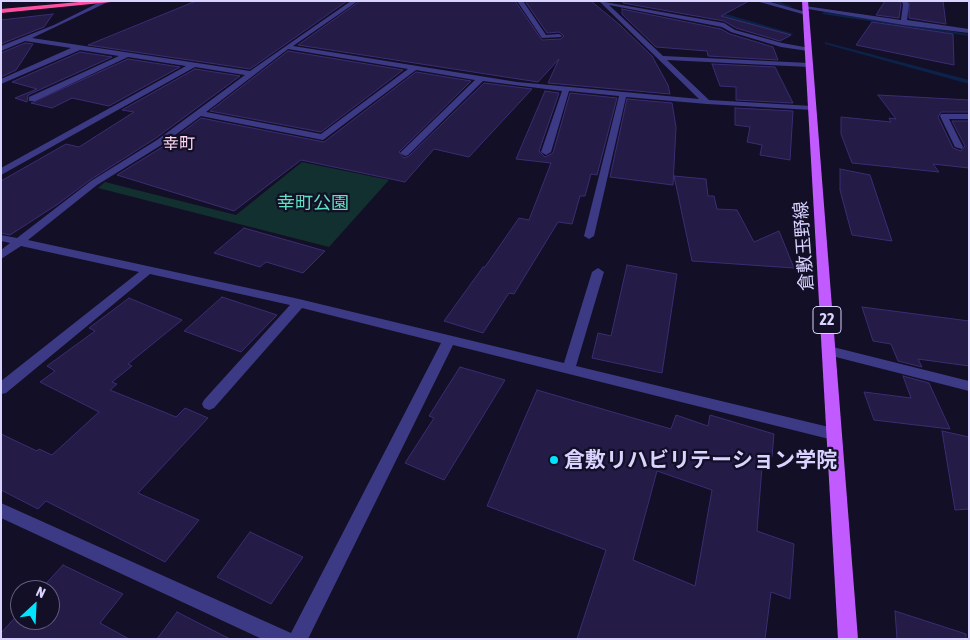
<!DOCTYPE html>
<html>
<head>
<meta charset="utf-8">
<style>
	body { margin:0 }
	#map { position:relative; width:970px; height:640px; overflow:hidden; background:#130f26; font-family:"Asap Condensed",sans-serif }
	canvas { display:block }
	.frame { position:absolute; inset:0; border:2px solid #d9d4ff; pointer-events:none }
	.north { position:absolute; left:10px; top:580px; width:50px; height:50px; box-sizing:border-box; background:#130f26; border:1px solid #625e7d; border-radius:50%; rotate:25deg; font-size:14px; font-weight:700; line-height:20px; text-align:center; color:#d9d4ff }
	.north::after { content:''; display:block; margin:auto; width:18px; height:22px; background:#00e5ff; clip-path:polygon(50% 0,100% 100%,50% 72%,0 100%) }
</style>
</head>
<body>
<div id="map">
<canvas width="970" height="640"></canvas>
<div class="frame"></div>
<div class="north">N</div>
</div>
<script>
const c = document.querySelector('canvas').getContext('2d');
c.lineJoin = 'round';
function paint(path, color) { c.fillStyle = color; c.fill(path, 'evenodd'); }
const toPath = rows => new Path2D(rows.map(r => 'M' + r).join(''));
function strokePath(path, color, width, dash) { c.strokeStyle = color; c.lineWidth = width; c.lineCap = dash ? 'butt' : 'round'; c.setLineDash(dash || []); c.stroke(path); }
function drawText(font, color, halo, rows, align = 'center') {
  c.font = font + ' "Asap Condensed","Noto Sans JP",sans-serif'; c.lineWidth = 4.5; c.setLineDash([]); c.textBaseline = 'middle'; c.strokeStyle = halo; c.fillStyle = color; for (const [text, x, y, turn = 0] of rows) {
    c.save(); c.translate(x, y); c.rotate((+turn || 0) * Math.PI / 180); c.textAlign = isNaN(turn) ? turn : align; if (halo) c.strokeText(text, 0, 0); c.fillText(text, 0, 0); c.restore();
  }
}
paint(toPath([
	[302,162,389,180,329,247,98,188,105,182,236,215]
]), '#12302f');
paint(toPath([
	[770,1,777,1,793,7,790,8,770,1],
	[712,11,716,11,794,34,790,35,712,13,712,11],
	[824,12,969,34,969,36,822,14,824,12],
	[825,42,969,80,969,84,825,44,825,42]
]), '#0c2248');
const building = toPath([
	[196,1,347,1,250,69,88,45,196,1],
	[360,1,515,1,542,40,561,39,564,36,559,32,547,33,525,1,591,1,620,25,652,56,668,85,670,94,548,83,559,59,538,82,298,45,360,1],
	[623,1,749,1,721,16,791,35,780,41,736,28,724,21,623,3,623,1],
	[885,1,899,1,901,4,899,18,876,15,885,1],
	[909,1,943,1,946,24,909,18,909,1],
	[622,9,721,29,730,34,773,47,778,60,708,56,707,51,656,47,622,14,622,9],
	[53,14,44,27,1,44,1,20,53,14],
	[872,22,953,34,954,65,856,45,872,22],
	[25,43,33,44,16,70,1,77,1,53,25,43],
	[288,51,403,70,321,132,210,111,288,51],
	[80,52,112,57,28,95,27,102,15,98,37,89,12,82,80,52],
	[128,59,180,67,109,106,72,98,52,108,31,103,128,59],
	[712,64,775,67,793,103,736,100,736,87,720,86,712,64],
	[195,69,240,76,156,138,90,180,58,204,10,235,1,233,1,181,66,144,79,147,134,112,122,110,195,69],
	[416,72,471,81,399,152,404,158,409,156,484,83,532,89,469,157,434,149,405,182,301,160,234,211,117,175,164,146,201,118,324,142,416,72],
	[545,91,559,93,539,151,545,157,553,153,570,93,617,98,597,175,591,174,585,196,580,196,572,224,558,222,514,294,509,293,483,333,444,321,483,267,485,267,519,218,529,220,551,163,516,159,545,91],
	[878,95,969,100,969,112,941,112,938,117,953,148,961,151,965,146,952,121,969,121,969,168,933,164,939,172,852,163,841,134,841,117,891,122,889,118,896,119,878,95],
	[627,99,672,103,676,127,673,185,610,177,627,99],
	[735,108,793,111,790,160,760,155,762,145,747,142,750,127,735,125,735,108],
	[840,169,870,175,892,241,852,235,840,190,840,169],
	[674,176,706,179,708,196,714,196,717,209,737,210,754,242,779,231,794,268,692,261,674,176],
	[244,228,325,251,303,273,266,262,260,267,214,253,244,228],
	[627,265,677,274,662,373,592,358,598,333,611,336,627,265],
	[222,297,277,315,241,352,184,331,222,297],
	[129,298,182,320,128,364,132,366,112,382,117,384,110,390,176,417,185,408,208,418,138,493,199,520,165,562,46,501,38,509,1,490,1,434,37,451,39,449,52,455,99,412,40,382,55,371,47,366,95,331,89,328,129,298],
	[862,307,969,321,969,366,918,359,922,367,898,361,891,344,873,341,862,307],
	[460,367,505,380,444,480,405,463,434,418,429,416,460,367],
	[903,376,929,383,950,429,874,420,864,392,911,398,903,376],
	[537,390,671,429,676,415,708,426,710,415,774,434,772,457,763,454,757,531,794,544,790,599,771,592,765,639,577,639,606,550,487,506,537,390],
	[657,471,712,490,695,586,633,560,657,471],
	[942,431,969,437,969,509,955,510,942,431],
	[250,532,303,557,271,604,217,577,250,532],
	[63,565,123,594,100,623,129,639,1,639,1,633,20,612,20,620,50,620,50,590,40,590,63,565],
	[895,611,966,634,966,639,897,639,895,611],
	[177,612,230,639,157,639,177,612]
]);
paint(building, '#241b47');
strokePath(building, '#3b2d73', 1);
paint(toPath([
	[102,1,110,1,32,38,250,71,351,1,358,1,293,46,517,82,699,99,599,1,724,23,735,30,782,43,810,48,810,50,808,51,781,47,731,32,722,27,609,5,663,56,809,63,813,65,809,67,667,60,709,100,812,106,816,108,812,110,707,104,626,97,594,236,589,239,584,236,619,96,569,91,551,152,546,155,541,152,562,91,483,81,408,155,405,156,400,153,402,151,475,80,416,70,323,140,201,116,163,144,97,185,28,240,299,299,564,363,592,272,598,268,604,272,576,366,833,428,838,430,840,434,838,438,833,440,453,345,308,639,262,639,1,518,1,503,291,633,441,343,302,308,214,408,209,410,204,408,202,404,204,400,290,305,150,274,6,393,1,394,1,381,139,272,21,246,1,259,1,250,10,243,1,241,1,235,17,238,91,181,157,140,245,75,195,67,1,175,1,168,186,66,128,57,35,101,29,101,29,97,119,56,80,50,1,84,1,79,71,48,25,41,1,51,1,46,54,25,102,1],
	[288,49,408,69,321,134,206,112,288,49],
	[517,1,523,1,546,35,559,34,562,36,561,37,542,38,517,1],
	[756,1,767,1,809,13,806,15,756,1],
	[901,1,907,1,909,4,907,20,969,29,969,33,904,25,802,8,805,6,901,20,903,4,901,1],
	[941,114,969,114,969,119,949,119,963,147,962,149,955,147,940,116,941,114],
	[829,346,969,381,969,391,824,354,822,351,824,348,829,346]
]), '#3d3a85');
paint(toPath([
	[802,1,808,1,858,639,838,639,802,1]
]), '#c25bff');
paint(toPath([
	[90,1,121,1,1,13,1,9,90,1]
]), '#ff4fa3');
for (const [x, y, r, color] of [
	[554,460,5,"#00e5ff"]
]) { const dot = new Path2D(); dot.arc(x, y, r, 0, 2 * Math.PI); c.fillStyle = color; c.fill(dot); strokePath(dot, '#130f26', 2); }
drawText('16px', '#ffd6f0', '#130f26', [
	["幸町",179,144]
]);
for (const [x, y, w] of [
	[827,320,28]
]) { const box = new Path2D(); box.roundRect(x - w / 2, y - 13.5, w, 27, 4); c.fillStyle = '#130f26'; c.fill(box); strokePath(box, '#d9d4ff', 1); }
drawText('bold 16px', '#d9d4ff', null, [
	["22",827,320]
]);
drawText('18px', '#5fe0c0', '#130f26', [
	["幸町公園",313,203]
]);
drawText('18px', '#d9d4ff', '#130f26', [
	["倉敷玉野線",804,246,-94]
]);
drawText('bold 21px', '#d9d4ff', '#130f26', [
	["倉敷リハビリテーション学院",564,460]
], 'left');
</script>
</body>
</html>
